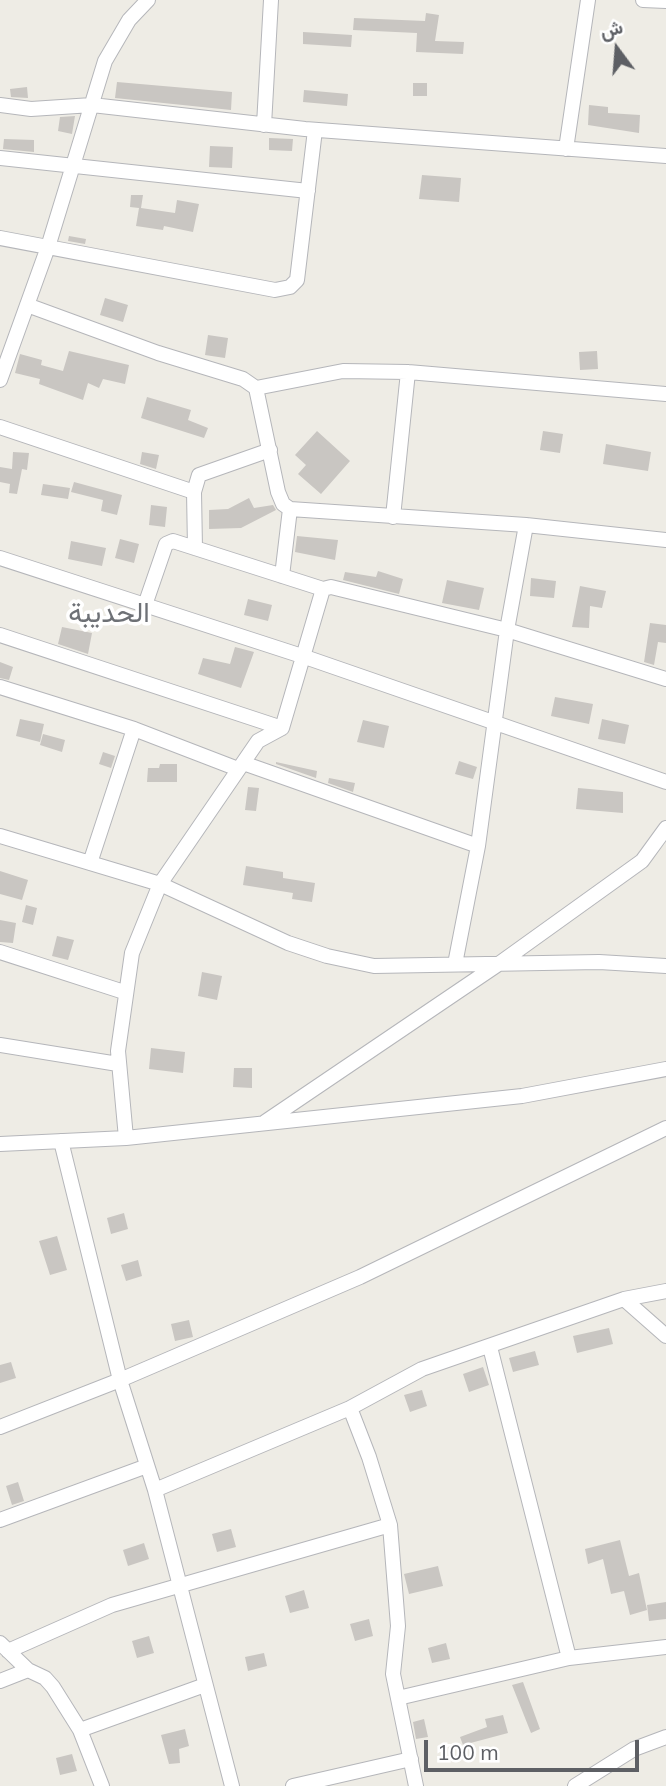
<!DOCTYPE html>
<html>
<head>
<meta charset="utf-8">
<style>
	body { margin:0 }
	#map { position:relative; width:666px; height:1786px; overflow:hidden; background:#eeece5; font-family:Mulish,Vazirmatn,sans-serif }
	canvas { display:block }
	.north { position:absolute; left:582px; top:14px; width:70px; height:70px; -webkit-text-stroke:5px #fff; paint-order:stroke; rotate:344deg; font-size:19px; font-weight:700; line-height:28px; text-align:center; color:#5d5f64 }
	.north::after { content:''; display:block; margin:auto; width:24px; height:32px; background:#5d5f64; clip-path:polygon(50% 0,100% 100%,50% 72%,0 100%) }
	.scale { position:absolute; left:424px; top:1740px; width:215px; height:32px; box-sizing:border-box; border:4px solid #5d5f64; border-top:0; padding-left:9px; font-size:21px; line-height:24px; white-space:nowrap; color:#5d5f64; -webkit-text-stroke:5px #fff; paint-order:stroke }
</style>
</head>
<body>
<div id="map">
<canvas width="666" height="1786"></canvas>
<div class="north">ش</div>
<div class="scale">100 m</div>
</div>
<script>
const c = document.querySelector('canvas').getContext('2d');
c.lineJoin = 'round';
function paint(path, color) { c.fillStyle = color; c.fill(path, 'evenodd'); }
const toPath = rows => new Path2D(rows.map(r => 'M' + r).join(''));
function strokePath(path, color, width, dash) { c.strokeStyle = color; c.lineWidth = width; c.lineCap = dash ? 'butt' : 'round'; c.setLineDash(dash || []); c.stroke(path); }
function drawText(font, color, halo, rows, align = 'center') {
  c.font = font + ' Mulish,Vazirmatn,sans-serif'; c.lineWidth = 7; c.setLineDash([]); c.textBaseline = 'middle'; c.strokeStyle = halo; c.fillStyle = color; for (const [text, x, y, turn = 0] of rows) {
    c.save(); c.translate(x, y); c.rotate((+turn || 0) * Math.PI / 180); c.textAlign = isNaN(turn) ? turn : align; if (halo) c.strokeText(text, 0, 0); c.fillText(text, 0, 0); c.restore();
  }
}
paint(toPath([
	[426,13,439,15,435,41,464,42,463,54,416,52,417,33,353,30,354,18,425,21],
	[303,32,352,35,351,47,303,44],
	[117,82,232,92,231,110,115,98],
	[413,83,427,83,427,96,413,96],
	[27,87,28,98,11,97,10,89],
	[304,90,348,94,347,106,303,102],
	[589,105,608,107,608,113,640,115,639,133,588,125],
	[75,116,72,134,58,131,60,117],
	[269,138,293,139,292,151,269,150],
	[4,139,34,140,34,152,3,149],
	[210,146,233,147,232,168,209,167],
	[422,175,461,178,459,202,419,199],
	[131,195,143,195,141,208,175,213,177,200,199,204,193,232,164,226,163,230,136,226,139,208,130,207],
	[69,236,86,239,85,244,68,241],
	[105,298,128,305,123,322,100,315],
	[208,335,228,338,225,358,205,355],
	[69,351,129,365,125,384,103,379,99,388,88,383,83,400,39,384,40,379,15,373,20,354,42,360,41,365,63,371],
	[597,351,598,369,580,370,579,352],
	[147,397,191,410,188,420,208,428,204,438,141,418],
	[317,431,350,461,321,494,298,474,306,465,295,455],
	[543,431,563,434,560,453,540,450],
	[606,444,651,452,648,471,603,464],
	[13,452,29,453,27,470,22,469,17,494,9,493,10,484,0,482,0,467,12,469],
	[142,452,159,455,156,469,140,464],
	[74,482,122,495,117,515,101,511,103,500,71,492],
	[43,484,70,488,68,499,41,495],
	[249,498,254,508,273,505,276,510,241,528,209,529,209,510,228,509],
	[151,505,167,507,165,527,149,525],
	[297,536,338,540,335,560,295,552],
	[120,539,139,544,134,563,115,558],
	[71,541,106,548,102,566,68,559],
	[378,571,403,579,399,594,343,580,345,572,376,577],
	[531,578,556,581,554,598,530,596],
	[447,580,484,588,479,610,442,603],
	[580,586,606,591,602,608,590,606,589,628,572,627],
	[248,599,272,605,268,621,244,615],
	[650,623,666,625,666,643,658,642,654,665,644,662],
	[62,627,92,633,88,654,58,644],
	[235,647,254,652,241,688,198,674,203,658,230,664],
	[0,662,13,667,9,680,0,678],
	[555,697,593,704,589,724,551,716],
	[20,719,44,724,40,742,16,736],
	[602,719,629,725,625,744,598,739],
	[363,720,389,726,384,748,357,742],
	[43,734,65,740,62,752,40,745],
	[103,752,115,756,111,768,99,764],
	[459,761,477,767,473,779,455,774],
	[276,762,317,771,316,778,276,764],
	[160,764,177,764,177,782,147,782,148,768,159,768],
	[329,778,355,783,353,792,328,783],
	[248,787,259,788,256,811,245,810],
	[578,788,623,792,623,813,576,809],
	[246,866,283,872,283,878,315,883,312,902,292,899,293,893,243,885],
	[0,871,28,880,22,900,0,894],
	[26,905,37,908,33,925,22,922],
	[0,920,16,923,13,943,0,942],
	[57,936,74,940,68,960,52,956],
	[202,972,222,976,217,1000,198,996],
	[151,1048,185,1052,183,1073,149,1069],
	[234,1068,252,1068,252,1088,233,1087],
	[124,1213,128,1229,111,1234,107,1218],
	[57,1236,67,1270,50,1275,39,1241],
	[138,1260,142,1276,126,1281,121,1265],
	[189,1320,193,1337,175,1341,171,1324],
	[609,1328,613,1344,577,1353,573,1336],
	[535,1351,539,1365,513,1372,509,1358],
	[11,1362,16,1378,0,1383,0,1365],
	[483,1367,489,1385,469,1392,463,1374],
	[422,1390,427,1406,410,1412,404,1395],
	[18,1482,24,1501,12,1505,6,1486],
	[231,1529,236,1547,217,1552,212,1534],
	[620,1540,629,1576,639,1573,647,1610,630,1615,624,1591,611,1594,603,1559,588,1564,585,1549],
	[144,1543,149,1559,128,1566,123,1550],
	[438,1566,443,1586,409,1594,404,1574],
	[304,1590,309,1608,290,1613,285,1596],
	[666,1602,666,1619,649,1621,647,1605],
	[369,1619,373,1636,355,1641,350,1624],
	[149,1636,154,1653,137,1658,132,1641],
	[446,1643,450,1659,432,1663,428,1648],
	[264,1653,267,1666,248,1671,245,1657],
	[523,1682,540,1729,531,1733,512,1685],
	[503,1715,508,1733,463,1745,460,1737,487,1727,485,1719],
	[424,1719,428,1737,416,1739,413,1722],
	[185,1729,189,1746,179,1749,180,1763,169,1764,161,1735],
	[72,1754,77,1771,60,1775,56,1758]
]), '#c9c6c2');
const minor = toPath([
	[643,0,666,1],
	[0,105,31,109,92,105,305,129,666,156],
	[264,125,271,0],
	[566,149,588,0],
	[0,158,308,191],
	[0,238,275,290,290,287,297,280,315,130],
	[27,305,158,353,243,379,256,388,278,492,283,504,290,509,526,525,666,540],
	[0,380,48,247,105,61,129,20,148,0],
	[256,388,343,371,408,372,666,394],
	[0,427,194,492],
	[393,517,408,372],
	[195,548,194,492,199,475,270,450],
	[0,558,305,657,666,782],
	[282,576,290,509],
	[145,605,166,544,173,541,323,589,331,587,507,630,666,679],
	[0,635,282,728],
	[0,687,134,729,238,769],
	[243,763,478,846],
	[0,836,160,884,288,943,327,956,374,966,599,962,666,966],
	[90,863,134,729],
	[0,952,124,992],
	[455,964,478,846,507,630,526,525],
	[0,1045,118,1064],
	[265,1122,500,963,642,861,666,828],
	[126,1138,118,1051,132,953,160,884,258,741,282,728,323,589],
	[61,1141,120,1380,155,1490,232,1786],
	[0,1144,126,1138,522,1096,666,1069],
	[624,1299,666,1336],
	[490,1347,569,1658],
	[350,1408,369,1457,390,1525,398,1626,393,1674,416,1786],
	[0,1427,120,1380,360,1277,666,1128],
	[155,1490,350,1408,422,1369,624,1299,666,1291],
	[0,1520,147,1466],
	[0,1643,28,1670,45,1678,53,1687,80,1730,102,1786],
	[8,1651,112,1605,390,1525],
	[0,1681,28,1670],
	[398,1698,569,1658,666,1647],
	[80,1730,205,1685],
	[293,1786,411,1759],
	[575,1786,634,1749,666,1737]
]);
strokePath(minor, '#b5b6ba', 16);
strokePath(minor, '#fff', 14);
drawText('28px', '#6e7176', '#fff', [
	["الحديبة",109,614]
]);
</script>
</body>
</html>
